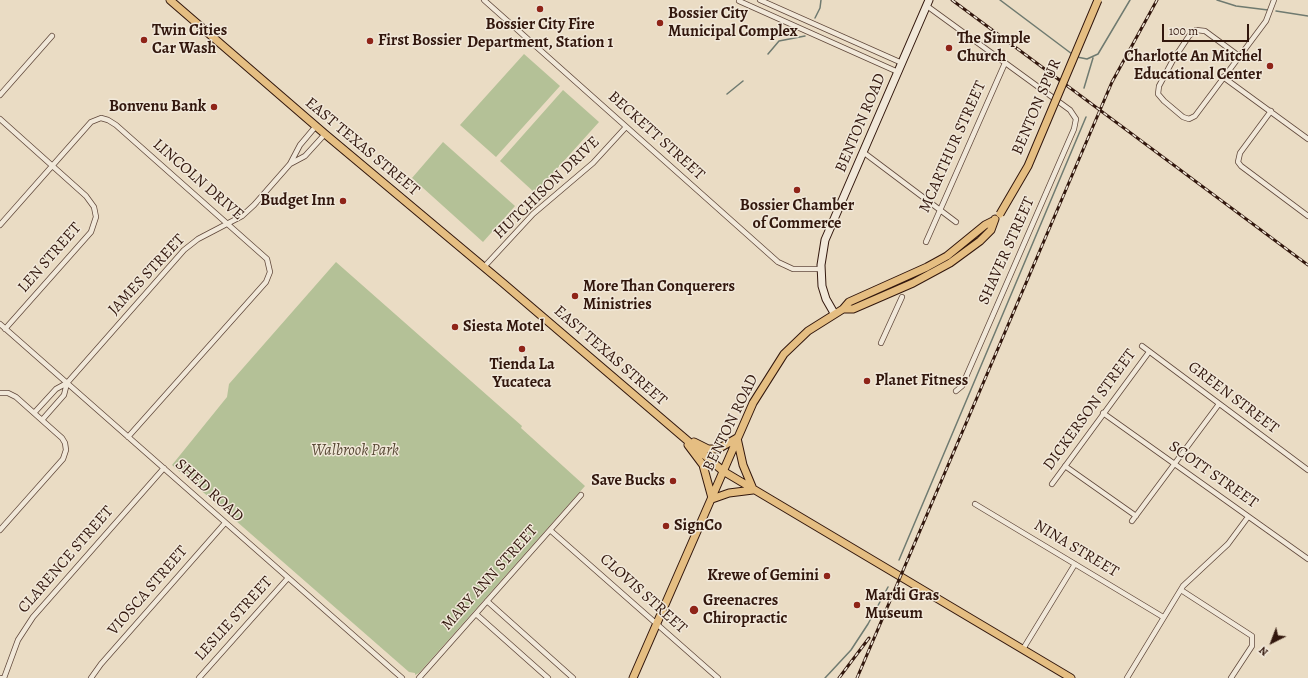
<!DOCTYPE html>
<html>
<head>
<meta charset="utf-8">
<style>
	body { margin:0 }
	#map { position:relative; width:1308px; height:678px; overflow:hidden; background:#eadcc4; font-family:Alegreya,serif }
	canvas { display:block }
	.north { position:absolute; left:1252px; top:622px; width:40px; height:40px; -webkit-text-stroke:3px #f1e8d9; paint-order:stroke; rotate:222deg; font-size:11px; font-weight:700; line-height:16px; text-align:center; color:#32170d }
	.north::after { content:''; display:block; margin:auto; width:14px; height:18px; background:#32170d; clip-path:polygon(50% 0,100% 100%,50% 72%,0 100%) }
	.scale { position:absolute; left:1162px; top:24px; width:87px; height:18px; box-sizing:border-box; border:2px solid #32170d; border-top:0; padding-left:5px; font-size:12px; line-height:14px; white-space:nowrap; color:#32170d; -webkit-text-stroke:3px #f1e8d9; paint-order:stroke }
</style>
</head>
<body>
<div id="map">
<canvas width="1308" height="678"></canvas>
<div class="north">N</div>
<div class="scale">100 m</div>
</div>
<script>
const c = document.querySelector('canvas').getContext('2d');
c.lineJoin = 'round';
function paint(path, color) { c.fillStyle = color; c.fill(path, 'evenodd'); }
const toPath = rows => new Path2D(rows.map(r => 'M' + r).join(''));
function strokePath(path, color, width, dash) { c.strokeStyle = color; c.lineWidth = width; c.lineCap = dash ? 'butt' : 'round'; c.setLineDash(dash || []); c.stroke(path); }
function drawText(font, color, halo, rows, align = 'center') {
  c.font = font + ' Alegreya,serif'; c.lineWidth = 3; c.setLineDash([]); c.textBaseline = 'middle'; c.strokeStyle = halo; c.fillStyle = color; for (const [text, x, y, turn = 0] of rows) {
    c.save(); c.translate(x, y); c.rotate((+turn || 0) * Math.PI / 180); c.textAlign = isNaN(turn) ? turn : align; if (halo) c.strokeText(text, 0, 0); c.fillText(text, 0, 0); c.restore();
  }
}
paint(toPath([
	[524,54,560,86,496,157,460,125],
	[563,90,599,122,535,193,500,161],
	[443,142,515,206,483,242,412,178],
	[336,262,522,426,521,428,585,486,419,673,415,675,415,673,409,672,172,465,227,397,229,384]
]), '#b4c197');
strokePath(toPath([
	[1000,0,1072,54],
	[1217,0,1236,6,1268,10],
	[1276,11,1308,16],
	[815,18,820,8,821,0],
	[768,54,779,41,805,36],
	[1077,57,1087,59,1098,54,1130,0],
	[1084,88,1093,58],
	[727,94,743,81],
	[899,560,1086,117],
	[825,678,851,650,868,624,888,587]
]), '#6f7a70', 1.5);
const minor = toPath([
	[484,0,778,262,793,269,821,269],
	[760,0,902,63],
	[739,1,898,72],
	[927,6,1070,110,1076,119,1074,129,962,386,956,391],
	[1239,56,1205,31,1196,30,1189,36,1173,60,1159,86,1158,94,1164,101,1183,117,1189,119,1195,116,1266,21,1274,0],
	[1223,77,1308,139],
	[0,95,52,36],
	[1271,111,1240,153,1238,162,1241,166,1308,216],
	[0,119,86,196,94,207,96,217,91,232,5,329],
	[863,152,956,222],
	[290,164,305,156,325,134],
	[0,225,91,122,101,118,108,120,116,125,267,259,270,272,266,282,128,437],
	[926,242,1005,63],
	[484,267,533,214,593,163,626,127],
	[0,324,402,678],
	[881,343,902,297],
	[1142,346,1308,470],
	[0,393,8,393,16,397,62,438,65,443,66,450,63,459,0,530],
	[34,413,56,389,67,383,184,250,198,239,242,216,254,205,290,164,300,145,316,126],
	[1103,413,1308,559],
	[42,420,64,395,67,383],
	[1065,466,1136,516],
	[1052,484,1149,352],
	[975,504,1163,617],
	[1132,521,1219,404],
	[550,530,718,678],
	[1181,590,1252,636,1252,646,1231,678],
	[487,601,573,678],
	[476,614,548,678],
	[1023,649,1075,564],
	[0,678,1,678],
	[4,678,18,640,33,617,164,468],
	[91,678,101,664,225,523],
	[199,678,288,578],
	[419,678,581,495],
	[1127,678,1183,586,1228,544,1248,517]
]);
const secondary = toPath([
	[834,313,826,299,822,286,821,265,825,240,929,0]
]);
const primary = toPath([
	[170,0,325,134,503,283,723,471,1071,678],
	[843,309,853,309,913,283,950,263,980,241,991,230,995,219],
	[737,438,743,465,753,489],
	[694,442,708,449,718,449,737,438],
	[688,445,703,465,712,498],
	[712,499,729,493,753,490],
	[633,678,753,403,784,354,808,331,843,309,849,302,927,267,947,256,985,225,993,221]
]);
strokePath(minor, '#60483b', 6);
strokePath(secondary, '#32170d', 9);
strokePath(primary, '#32170d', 9);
strokePath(minor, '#f1e8d9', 4.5);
strokePath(secondary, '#f1e8d9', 7);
strokePath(primary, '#e5be82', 7);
const rail = toPath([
	[952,0,1308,265],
	[839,678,869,638],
	[857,678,1112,82,1157,0]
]);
strokePath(rail, '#32170d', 3);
strokePath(rail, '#f1e8d9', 1.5, [4.5]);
const primaryBridge = toPath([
	[1000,214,1028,166,1098,0]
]);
strokePath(primaryBridge, '#32170d', 9, []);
strokePath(primaryBridge, '#e5be82', 7);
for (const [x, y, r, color] of [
	[540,9,4,"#8f2418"],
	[660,23,4,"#8f2418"],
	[144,40,4,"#8f2418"],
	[370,41,4,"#8f2418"],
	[949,48,4,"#8f2418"],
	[1270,66,4,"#8f2418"],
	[214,107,4,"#8f2418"],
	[797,190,4,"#8f2418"],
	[343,201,4,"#8f2418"],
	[575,296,4,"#8f2418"],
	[455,327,4,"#8f2418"],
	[522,349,4,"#8f2418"],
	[867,381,4,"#8f2418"],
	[673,481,4,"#8f2418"],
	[666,526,4,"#8f2418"],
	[827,576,4,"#8f2418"],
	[857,605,4,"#8f2418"],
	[694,610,5,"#8f2418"]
]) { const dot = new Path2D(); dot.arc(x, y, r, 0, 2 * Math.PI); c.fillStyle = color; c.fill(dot); strokePath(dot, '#f1e8d9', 1.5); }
drawText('bold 16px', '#32170d', '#f1e8d9', [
	["Bossier City",668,14],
	["Municipal Complex",668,32],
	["Bossier City Fire",540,25,"center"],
	["Department, Station 1",540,43,"center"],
	["Twin Cities",152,31],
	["Car Wash",152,49],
	["The Simple",957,39],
	["Church",957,57],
	["First Bossier",378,41],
	["Charlotte An Mitchel",1262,57,"right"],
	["Educational Center",1262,75,"right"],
	["Bonvenu Bank",206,107,"right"],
	["Budget Inn",335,201,"right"],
	["Bossier Chamber",797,206,"center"],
	["of Commerce",797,224,"center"],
	["More Than Conquerers",583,287],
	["Ministries",583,305],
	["Siesta Motel",463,327],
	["Tienda La",522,365,"center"],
	["Yucateca",522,383,"center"],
	["Planet Fitness",875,381],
	["Save Bucks",665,481,"right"],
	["SignCo",674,526],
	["Krewe of Gemini",819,576,"right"],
	["Mardi Gras",865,596],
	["Museum",865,614],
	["Greenacres",703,601],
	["Chiropractic",703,619]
], 'left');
drawText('16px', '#32170d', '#f1e8d9', [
	["BENTON SPUR",1037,107,-67],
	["BENTON ROAD",861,123,-67],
	["BECKETT STREET",656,136,42],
	["EAST TEXAS STREET",362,147,40],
	["MCARTHUR STREET",953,147,-66],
	["LINCOLN DRIVE",198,180,41],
	["HUTCHISON DRIVE",547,188,-44],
	["SHAVER STREET",1007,251,-66],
	["LEN STREET",50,258,-49],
	["JAMES STREET",147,275,-47],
	["EAST TEXAS STREET",610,356,41],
	["GREEN STREET",1233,398,37],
	["DICKERSON STREET",1090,410,-54],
	["BENTON ROAD",731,423,-64],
	["SCOTT STREET",1213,475,35],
	["SHED ROAD",209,491,42],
	["NINA STREET",1076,549,31],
	["CLARENCE STREET",66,560,-49],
	["MARY ANN STREET",490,578,-48],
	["VIOSCA STREET",148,591,-49],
	["CLOVIS STREET",643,594,42],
	["LESLIE STREET",234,619,-48]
]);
drawText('italic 16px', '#594a36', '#f1e8d9', [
	["Walbrook Park",355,451]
]);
</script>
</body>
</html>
